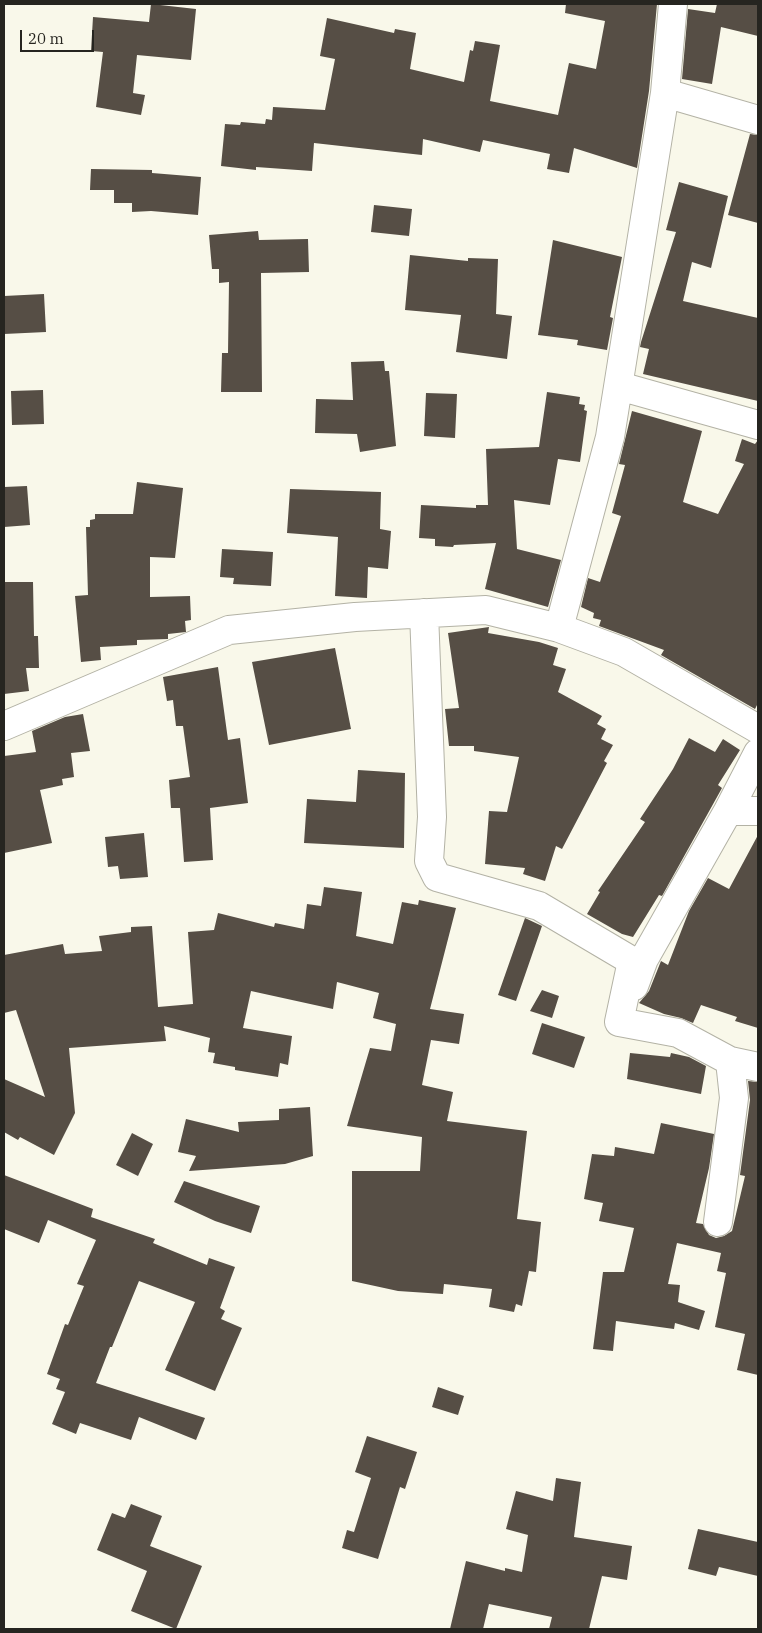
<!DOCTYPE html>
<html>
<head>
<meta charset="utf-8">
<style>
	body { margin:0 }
	#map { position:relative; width:762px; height:1633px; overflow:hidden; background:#f9f8ea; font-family:"IBM Plex Serif",serif }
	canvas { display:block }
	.frame { position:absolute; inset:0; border:5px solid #262520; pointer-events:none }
	.scale { position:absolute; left:20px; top:30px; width:74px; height:22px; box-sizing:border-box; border:2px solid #262520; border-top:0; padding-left:6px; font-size:15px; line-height:18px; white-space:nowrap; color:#262520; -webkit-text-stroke:4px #f9f8ea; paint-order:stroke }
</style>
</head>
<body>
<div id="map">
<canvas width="762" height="1633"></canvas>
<div class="frame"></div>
<div class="scale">20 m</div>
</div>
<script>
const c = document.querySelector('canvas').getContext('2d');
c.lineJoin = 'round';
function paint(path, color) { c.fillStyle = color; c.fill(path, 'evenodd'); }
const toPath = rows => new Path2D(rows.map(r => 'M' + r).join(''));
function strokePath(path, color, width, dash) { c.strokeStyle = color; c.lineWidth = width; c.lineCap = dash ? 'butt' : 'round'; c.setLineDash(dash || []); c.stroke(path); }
paint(toPath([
	[151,4,196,9,191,60,137,55,133,93,145,95,141,115,96,107,103,52,91,51,93,17,149,22],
	[566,4,657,4,649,91,637,168,574,148,569,173,547,169,550,154,483,140,480,152,423,139,422,155,314,143,312,171,256,167,256,170,221,166,225,124,240,125,241,122,265,124,266,119,272,120,273,107,325,110,335,59,320,56,327,18,394,33,395,29,416,33,410,69,464,82,470,50,473,51,475,41,500,45,490,101,558,115,569,63,596,69,605,21,565,13],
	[717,4,758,4,758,36,721,27,712,84,682,79,688,9,715,13],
	[750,134,758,135,758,223,728,215],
	[91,169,152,170,152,173,201,177,198,215,151,211,132,212,132,203,114,203,114,190,90,190],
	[679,182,728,196,711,268,692,262,683,301,758,318,758,401,643,374,649,349,640,347,641,342,676,232,666,230],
	[374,205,412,209,409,236,371,232],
	[258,231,259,240,308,239,309,272,261,273,262,392,221,392,222,353,228,353,229,282,219,283,219,269,212,269,209,235],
	[553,240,622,257,610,317,613,318,607,350,577,345,578,340,538,335],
	[410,255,468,261,468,258,498,259,496,314,512,316,507,359,456,352,461,315,405,310],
	[44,294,46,332,4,334,4,296],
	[384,361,385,371,389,371,396,446,360,452,357,434,315,433,316,399,353,400,351,362],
	[43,390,44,424,12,425,11,391],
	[547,392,580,397,579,404,585,405,584,410,587,411,580,462,558,459,550,505,514,500,517,549,561,560,548,607,485,589,496,543,454,545,453,547,435,546,435,539,419,538,421,505,476,508,476,505,488,505,486,449,539,447],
	[426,393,457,394,455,438,424,436],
	[632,411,702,431,683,502,718,514,744,464,735,461,742,439,755,444,758,440,758,703,755,709,661,655,664,650,599,626,601,620,593,618,594,613,581,607,588,578,600,582,621,516,612,513,625,465,619,464],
	[137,482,183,488,175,558,150,557,150,597,190,596,191,620,185,621,186,632,168,634,168,639,137,640,137,645,100,647,101,660,81,662,75,596,88,595,86,527,90,527,90,520,95,519,95,514,133,514],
	[27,486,30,525,4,527,4,487],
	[290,489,381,492,380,529,391,531,388,569,368,567,367,598,335,596,338,537,287,533],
	[222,549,273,552,271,586,233,584,234,578,220,577],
	[4,582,33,582,34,636,38,636,39,668,26,668,29,691,4,694],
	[489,627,488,633,539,642,558,648,553,665,566,669,558,692,602,716,597,724,606,729,601,739,613,745,604,761,607,763,562,849,556,846,545,881,523,874,525,868,485,864,489,811,507,812,519,757,474,751,474,746,449,746,445,709,459,708,448,633],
	[335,648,351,729,269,745,252,662],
	[218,667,228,740,240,738,248,803,210,808,213,860,184,862,180,808,171,808,169,780,190,777,183,726,176,726,173,700,167,701,163,677],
	[83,714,90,751,71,753,74,777,62,779,63,785,40,790,52,843,4,853,4,756,36,752,32,731,65,717],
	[689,738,715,752,723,739,740,750,718,785,722,788,662,896,659,895,633,937,622,934,587,914,600,892,598,891,645,822,640,819,673,769],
	[358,770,405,773,404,848,304,843,307,799,356,802],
	[144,833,148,877,120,879,118,866,108,867,105,837],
	[758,835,758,1028,735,1021,737,1017,701,1005,693,1023,681,1018,664,1014,639,1003,649,991,661,961,668,965,689,911,708,878,729,889],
	[324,887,362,892,356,936,393,944,402,902,418,905,419,900,456,908,430,1009,464,1014,459,1044,431,1040,422,1085,453,1092,447,1121,527,1131,517,1219,541,1222,536,1272,529,1271,522,1306,516,1304,514,1312,489,1307,492,1289,444,1284,443,1294,398,1291,352,1281,352,1171,420,1171,422,1137,347,1126,370,1048,391,1051,396,1024,373,1018,379,993,337,982,333,1009,251,991,243,1028,292,1036,288,1065,280,1063,278,1077,235,1070,235,1067,213,1063,215,1053,208,1052,210,1038,164,1026,166,1041,69,1048,75,1113,54,1155,20,1137,18,1140,4,1132,4,1079,45,1097,16,1010,4,1013,4,955,63,944,65,954,102,951,99,936,131,932,131,927,152,926,158,1007,193,1004,188,932,214,930,218,913,274,927,275,923,304,929,307,904,321,906],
	[525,918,542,926,516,1001,498,995],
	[542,990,559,996,552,1018,530,1011],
	[542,1023,585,1037,574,1068,532,1054],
	[630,1053,670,1057,671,1053,689,1057,706,1066,701,1094,627,1079],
	[748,1081,758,1082,758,1375,737,1370,745,1334,715,1327,726,1273,717,1271,721,1253,677,1243,668,1284,680,1285,678,1302,705,1311,699,1330,675,1323,674,1329,616,1321,613,1351,593,1349,603,1272,624,1272,634,1228,599,1221,603,1203,584,1199,592,1154,614,1156,615,1147,654,1154,661,1123,714,1134,709,1168,696,1223,703,1224,709,1235,716,1238,724,1236,732,1231,745,1176,740,1175,750,1100],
	[310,1107,313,1156,285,1164,189,1171,196,1156,178,1152,186,1119,239,1132,238,1122,279,1120,279,1109],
	[132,1133,153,1144,138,1176,116,1165],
	[4,1175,93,1209,91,1217,155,1239,153,1243,207,1265,209,1258,235,1267,220,1308,225,1311,221,1319,242,1328,215,1391,165,1370,195,1302,139,1281,112,1347,110,1347,96,1383,205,1418,196,1440,139,1417,131,1440,80,1423,76,1434,52,1424,65,1392,56,1389,60,1379,47,1374,65,1324,68,1325,84,1286,77,1284,96,1240,48,1220,39,1243,4,1229],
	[184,1181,260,1206,251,1233,215,1221,174,1202],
	[438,1387,464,1396,458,1415,432,1407],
	[367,1436,417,1452,405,1489,400,1487,378,1559,342,1548,347,1530,354,1532,371,1478,355,1472],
	[556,1478,581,1482,574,1537,632,1546,627,1580,602,1576,589,1629,549,1629,552,1617,489,1604,483,1629,450,1629,466,1561,505,1571,505,1568,522,1572,528,1535,506,1529,516,1491,553,1501],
	[131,1504,162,1516,150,1546,202,1566,176,1629,131,1611,147,1571,97,1550,112,1513,125,1518],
	[698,1529,758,1542,758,1576,719,1567,716,1576,688,1569]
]), '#564e45');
const minor = toPath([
	[665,93,758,120],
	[619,386,758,425],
	[424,613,432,817,429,861,437,877,539,906,632,961,619,1022,678,1033,730,1061,758,1067],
	[559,628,610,437,665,93,673,4],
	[4,726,229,630,355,617,486,610,559,628,624,652,758,729],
	[728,811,758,811],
	[634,986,644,959,728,811,758,753],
	[718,1222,734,1098,730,1061]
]);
strokePath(minor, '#b3b2a5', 30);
strokePath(minor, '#fff', 28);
</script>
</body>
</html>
